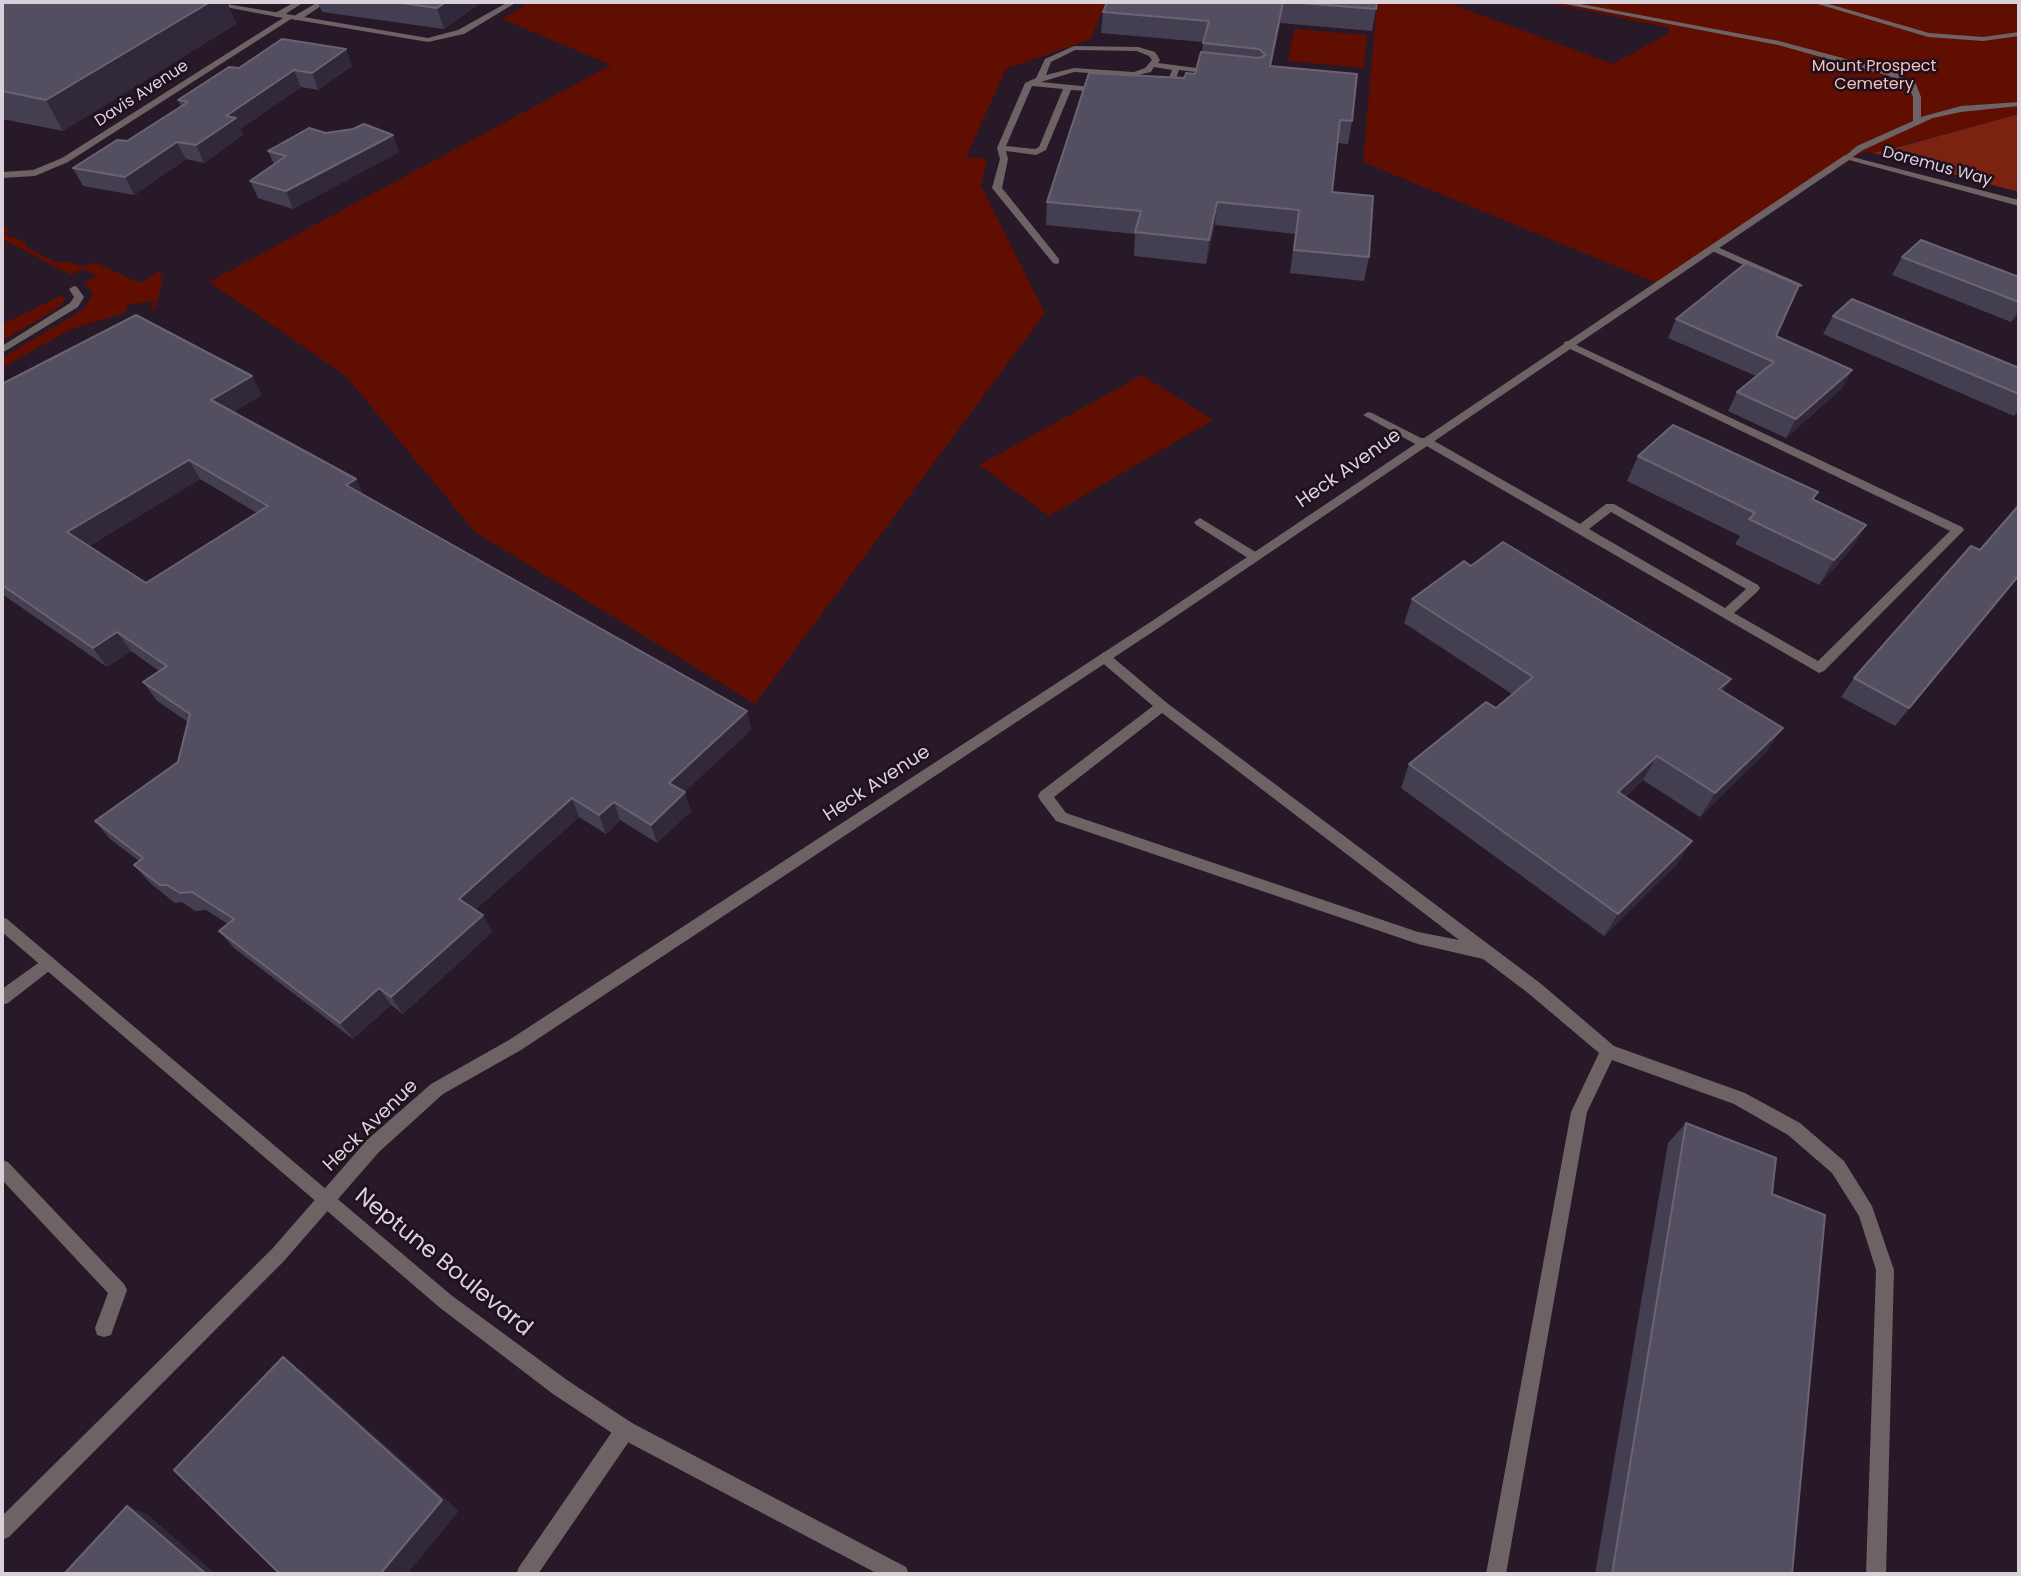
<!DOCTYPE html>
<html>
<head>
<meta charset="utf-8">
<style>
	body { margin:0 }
	#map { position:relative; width:2021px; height:1576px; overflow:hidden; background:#271927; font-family:Poppins,sans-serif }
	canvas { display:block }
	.frame { position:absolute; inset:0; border:4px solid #dad0d9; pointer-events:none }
</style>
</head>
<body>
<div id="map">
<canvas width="2021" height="1576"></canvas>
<div class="frame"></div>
</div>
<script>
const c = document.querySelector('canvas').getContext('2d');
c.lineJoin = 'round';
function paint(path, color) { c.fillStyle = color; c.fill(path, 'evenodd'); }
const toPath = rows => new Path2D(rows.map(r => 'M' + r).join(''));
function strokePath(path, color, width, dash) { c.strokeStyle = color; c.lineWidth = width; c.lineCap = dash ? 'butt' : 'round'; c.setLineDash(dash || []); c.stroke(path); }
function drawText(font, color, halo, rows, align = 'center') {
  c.font = font + ' Poppins,sans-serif'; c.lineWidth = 5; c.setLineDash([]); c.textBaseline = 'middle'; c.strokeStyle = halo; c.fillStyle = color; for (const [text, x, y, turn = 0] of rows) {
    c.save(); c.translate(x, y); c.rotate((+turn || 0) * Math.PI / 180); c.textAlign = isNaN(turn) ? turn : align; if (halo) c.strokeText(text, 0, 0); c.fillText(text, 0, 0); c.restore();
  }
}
paint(toPath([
	[531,2,1106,2,1091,39,1006,69,966,157,987,159,981,186,1045,313,755,704,475,532,345,375,209,282,611,65,502,19],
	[1377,2,1446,2,1613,64,1669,33,1669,28,1545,2,2019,2,2019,114,1873,153,1863,152,1659,284,1363,162],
	[1294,29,1367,35,1364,68,1288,61],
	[2,226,9,228,5,235,19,239,26,243,26,247,55,262,68,262,85,267,94,262,140,283,160,271,162,284,155,310,151,310,154,301,128,305,125,313,71,329,2,368,2,358,84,309,93,294,85,282,97,276,83,269,71,275,2,239],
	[62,295,65,300,58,308,2,341,2,324],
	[1142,375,1213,420,1049,516,979,465]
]), '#600e00');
paint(toPath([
	[2019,114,2019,192,1873,153,1906,145]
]), '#7b2310');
paint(toPath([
	[295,2,304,2,281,17,275,17,275,13,295,2],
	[318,2,327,2,300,20,294,20,294,16,318,2],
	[1555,2,1570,2,1779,41,1895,72,1916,84,1921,97,1921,117,1961,106,2019,102,2019,106,1961,112,1933,118,1863,150,1848,160,1844,157,1857,146,1913,121,1913,97,1908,85,1889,76,1778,45,1555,2],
	[1811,2,1822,2,1929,33,1983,37,2019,32,2019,36,1983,41,1928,37,1811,2],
	[1074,46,1138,47,1155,52,1160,60,1158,63,1212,70,1216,72,1212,74,1179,70,1170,96,1166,98,1162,96,1172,70,1154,67,1151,72,1134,76,1074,72,1041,82,1101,88,1105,90,1101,92,1071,90,1046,150,1036,155,1006,151,1008,159,1002,188,1059,259,1059,263,1056,264,1053,263,992,188,1000,159,997,148,1025,83,1036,78,1045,59,1074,46],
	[1075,50,1137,51,1149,56,1152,60,1145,68,1134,72,1074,68,1046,75,1051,62,1075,50],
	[1032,86,1063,89,1039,147,1035,149,1006,146,1032,86],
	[1713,245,1801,284,1803,286,1795,288,1710,250,1708,248,1713,245],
	[74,286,77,287,84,297,78,307,2,353,2,346,70,303,74,297,69,289,74,286],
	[1568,341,1962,527,1964,530,1824,671,1819,673,1425,445,1417,445,1363,415,1368,412,1372,413,1421,438,1429,438,1580,524,1606,504,1614,504,1758,585,1760,588,1758,591,1734,613,1818,661,1950,531,1564,346,1564,342,1568,341],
	[1611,512,1746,589,1725,608,1589,529,1611,512],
	[1200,518,1259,554,1261,557,1259,560,1251,560,1196,525,1194,522,1200,518],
	[1104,652,1109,654,1167,703,1540,983,1614,1046,1745,1093,1800,1123,1844,1161,1872,1206,1894,1270,1886,1574,1866,1574,1876,1270,1859,1216,1832,1173,1788,1135,1734,1104,1612,1060,1587,1112,1506,1574,1486,1574,1571,1112,1599,1053,1528,993,1483,959,1418,944,1056,821,1040,800,1038,796,1040,792,1153,706,1099,660,1098,657,1104,652],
	[1162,713,1459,940,1418,932,1066,813,1054,797,1162,713],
	[48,956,53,958,56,963,53,968,8,1003,2,1005,2,989,48,956],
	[2,1160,8,1162,124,1284,127,1290,111,1335,104,1337,97,1335,95,1328,108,1293,2,1180,2,1160]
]), '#6d6264');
paint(toPath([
	[199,2,215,2,428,38,458,30,508,2,517,2,464,34,428,42,291,19,68,162,35,176,2,178,2,172,33,170,62,158,283,18,199,2],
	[1845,155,2019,200,2019,206,1849,160,1160,627,521,1050,443,1094,379,1152,284,1261,9,1537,2,1540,2,1516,272,1249,367,1140,431,1084,509,1040,1152,621,1845,155],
	[625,1420,632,1423,635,1430,632,1437,538,1574,516,1574,519,1567,618,1423,625,1420]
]), '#6d6264');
paint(toPath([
	[2,917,7,919,451,1295,567,1380,632,1423,906,1567,909,1574,878,1574,618,1437,553,1394,439,1307,2,932,2,917]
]), '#6d6264');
paint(toPath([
	[2,2,227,2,236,24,63,131,2,119],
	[318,2,482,2,444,29,322,12],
	[1107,2,1377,2,1372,31,1280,23,1271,66,1352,121,1348,144,1338,143,1332,192,1369,257,1364,281,1290,273,1295,234,1215,225,1206,264,1134,256,1135,234,1046,225,1047,202,1184,78,1195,74,1202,53,1203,42,1101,33,1103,12],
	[352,66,318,90,301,87,240,129,243,135,204,163,186,159,134,195,83,186,73,168,127,141,181,106,178,100,239,68],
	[326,133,393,135,399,152,293,209,258,198,250,181,274,164,268,151],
	[1902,257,2019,277,2019,314,2011,322,1892,275],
	[1833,316,2019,368,2019,410,2014,416,1823,334],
	[1676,319,1776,336,1852,370,1841,389,1786,438,1728,411,1737,392,1756,376,1668,338],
	[2,384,262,395,233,412,364,495,747,711,751,730,684,792,691,811,657,843,620,820,606,834,579,817,475,910,483,915,492,932,403,1014,391,1005,353,1039,234,948,219,931,228,924,206,910,195,911,182,902,175,903,150,883,134,865,139,861,110,839,95,821,178,762,188,722,157,701,143,682,159,671,131,651,107,667,2,594],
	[200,479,257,513,146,583,89,546],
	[1638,456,1818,492,1814,500,1866,525,1851,549,1819,585,1735,544,1740,536,1627,481],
	[2019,505,2019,580,2017,579,1895,726,1841,697,1854,678,1980,550],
	[1471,566,1731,679,1723,692,1767,751,1700,817,1643,780,1625,797,1677,864,1604,936,1401,788,1409,764,1496,708,1512,694,1404,623,1412,599],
	[1686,1123,1772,1194,1792,1574,1595,1574,1668,1143]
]), '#433f51');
paint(toPath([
	[210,2,227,2,236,24,63,131,46,100],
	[446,2,482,2,444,29,437,8],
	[1283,2,1280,23,1267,88,1270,66],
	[346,49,352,66,318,90,312,73],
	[294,70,301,87,240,129,243,135,204,163,196,145,226,116],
	[393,135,399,152,293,209,286,191],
	[177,142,186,159,134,195,125,177],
	[1217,202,1215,225,1206,264,1209,240],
	[2019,309,2019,314,2011,322],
	[1852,370,1841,389,1786,438,1796,419],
	[252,376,262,395,221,419,211,400],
	[189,460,200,479,80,551,67,532],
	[356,479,365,498,346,485],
	[1866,525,1851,549,1819,585,1834,560],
	[2019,575,2019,577,1895,726,1909,708],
	[117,632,131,651,107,667,93,648],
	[1731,679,1716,703,1719,689],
	[747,711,751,730,675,801,669,783],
	[1783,728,1767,751,1700,817,1715,793],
	[1657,756,1643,780,1605,815,1618,792],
	[685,792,691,811,657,843,651,825],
	[572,798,579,817,468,916,459,899],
	[614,802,620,820,606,834,599,815],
	[1692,841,1677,864,1604,936,1618,914],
	[483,915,492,932,403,1014,391,997],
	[379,988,391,1005,353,1039,340,1023],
	[283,1357,303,1372,459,1511,407,1574,380,1574],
	[127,1506,147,1514,216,1574,206,1574]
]), '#31293a');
const building = toPath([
	[2,2,210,2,46,100,2,91,2,2],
	[395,2,446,2,437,8,395,2],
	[1107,2,1283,2,1270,66,1357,74,1352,121,1340,120,1332,192,1373,196,1369,257,1294,250,1299,210,1217,202,1209,240,1135,232,1141,211,1047,202,1089,73,1184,78,1186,73,1195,74,1201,52,1259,58,1266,55,1259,49,1203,43,1209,21,1103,12,1107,2],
	[1289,2,1377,2,1376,9,1289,2],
	[282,39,346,49,312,73,294,70,226,116,236,118,196,145,177,142,125,177,73,168,117,140,127,141,188,102,178,100,229,67,239,68,282,39],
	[364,124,393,135,286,191,250,181,286,156,268,151,309,128,326,133,353,129,364,124],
	[1921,240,2019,277,2019,302,1902,257,1921,240],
	[1746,263,1799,285,1776,336,1852,370,1796,419,1737,392,1774,362,1676,319,1746,263],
	[1852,299,2019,368,2019,394,1833,316,1852,299],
	[136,315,252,376,211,400,356,479,346,485,747,711,669,783,685,792,651,825,614,802,599,815,572,798,459,899,483,915,391,997,379,988,340,1023,219,931,234,919,192,892,180,893,167,885,160,885,134,865,143,858,95,821,178,762,190,714,143,682,167,666,117,632,93,648,2,585,2,384,136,315],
	[189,460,268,506,146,583,67,532,189,460],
	[1673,425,1818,492,1812,499,1866,525,1834,560,1749,519,1755,513,1638,456,1673,425],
	[2019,505,2019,575,1909,708,1854,678,1971,546,1980,550,2019,505],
	[1503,542,1731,679,1719,689,1783,728,1715,793,1657,756,1618,792,1692,841,1618,914,1409,764,1486,702,1496,708,1533,677,1412,599,1464,561,1471,566,1503,542],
	[1686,1123,1776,1158,1772,1194,1825,1215,1792,1574,1612,1574,1686,1123],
	[283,1357,442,1500,380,1574,280,1574,174,1470,283,1357],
	[127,1506,206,1574,64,1574,127,1506]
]);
paint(building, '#544f60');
strokePath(building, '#696373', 2);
drawText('16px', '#f4c0b4', '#1e101e', [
	["Mount Prospect",1874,67],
	["Cemetery",1874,85]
]);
drawText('16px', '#dad0d9', '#1e101e', [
	["Davis Avenue",142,94,-33],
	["Doremus Way",1937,167,15]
]);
drawText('19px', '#dad0d9', '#1e101e', [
	["Heck Avenue",1349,469,-35],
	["Heck Avenue",877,784,-33],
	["Heck Avenue",371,1126,-44]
]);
drawText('23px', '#dad0d9', '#1e101e', [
	["Neptune Boulevard",443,1263,39]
]);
</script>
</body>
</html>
